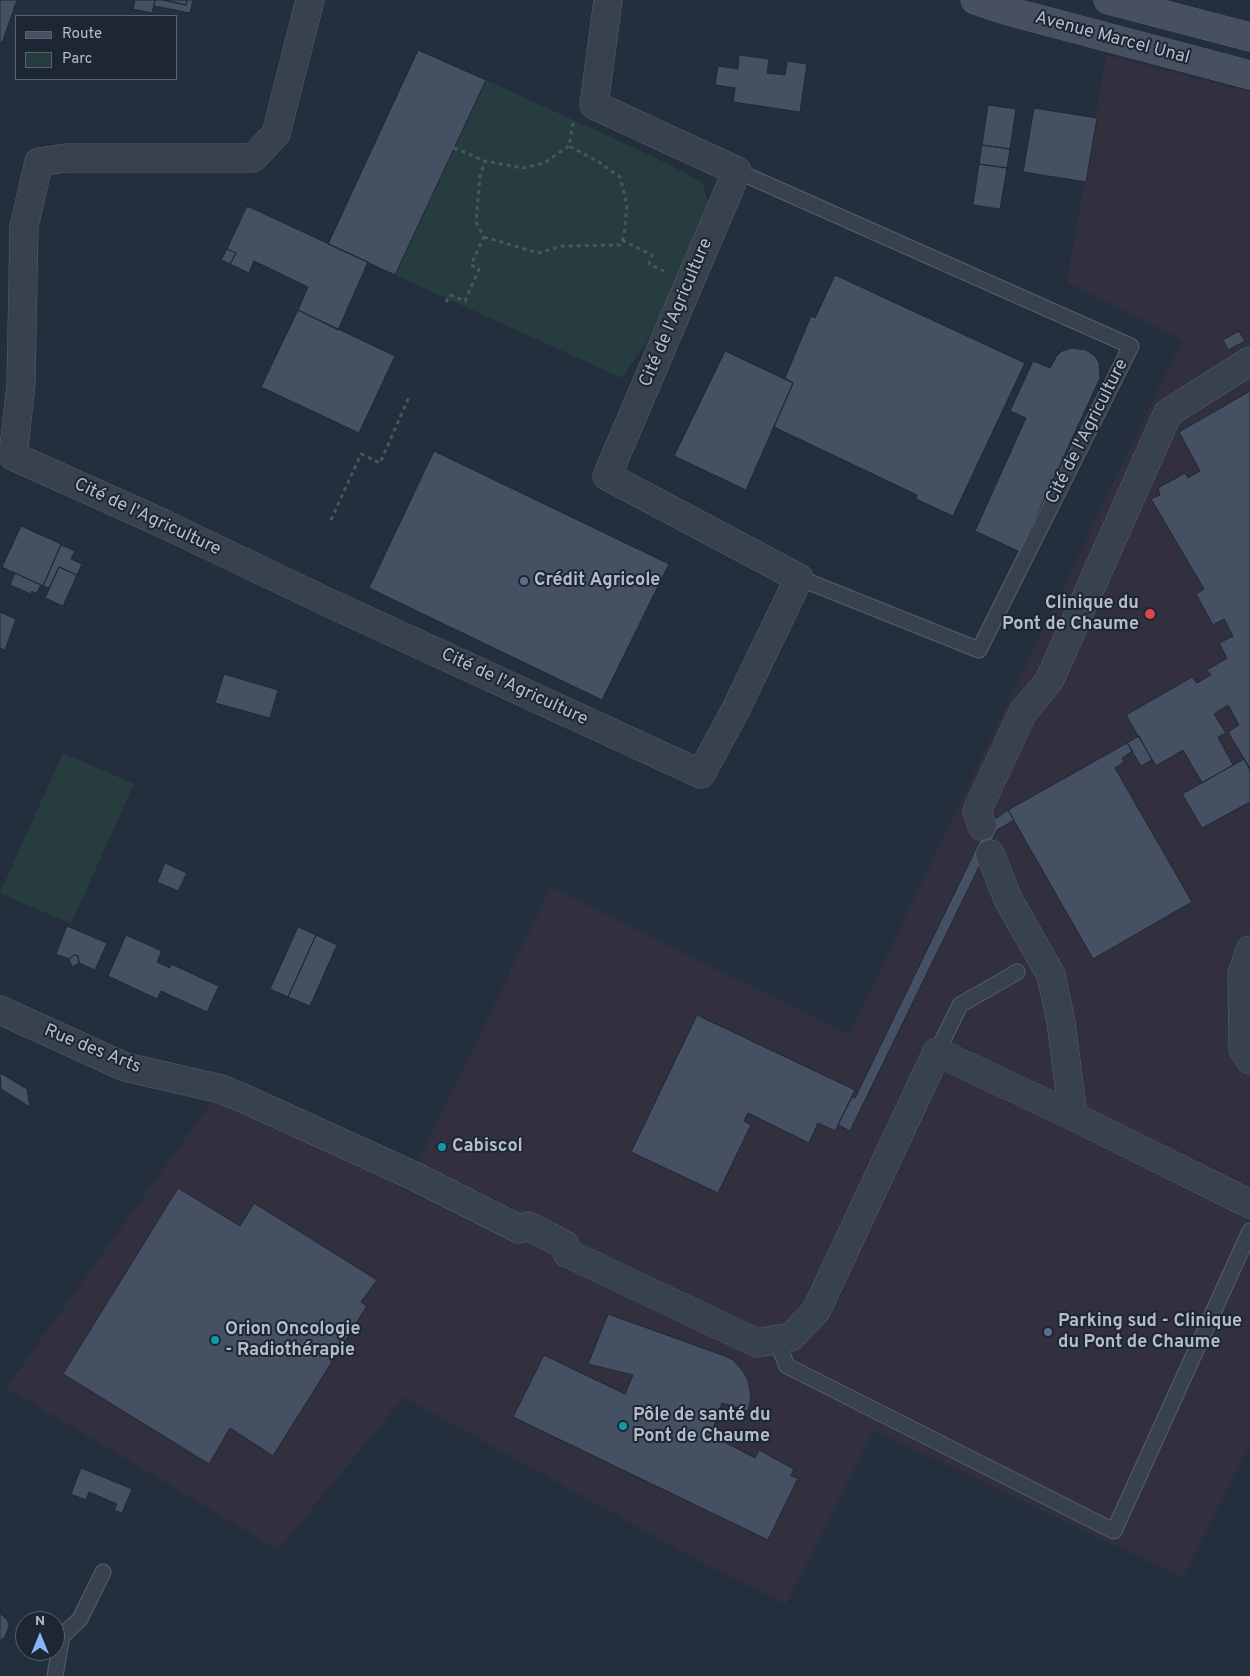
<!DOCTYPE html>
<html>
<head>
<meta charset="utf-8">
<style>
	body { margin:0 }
	#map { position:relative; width:1250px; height:1676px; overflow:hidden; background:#242f3e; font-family:Overpass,sans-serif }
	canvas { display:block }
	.legend { position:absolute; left:15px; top:15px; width:162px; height:65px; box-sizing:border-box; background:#1d2633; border:1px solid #59626f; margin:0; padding:6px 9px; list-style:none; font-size:15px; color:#b4bcc9 }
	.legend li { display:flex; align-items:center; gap:10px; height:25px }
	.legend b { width:25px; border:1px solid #59626f }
	.north { position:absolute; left:15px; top:1611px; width:50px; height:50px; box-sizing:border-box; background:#1d2633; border:1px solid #59626f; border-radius:50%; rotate:0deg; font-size:14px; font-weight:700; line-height:20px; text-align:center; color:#b4bcc9 }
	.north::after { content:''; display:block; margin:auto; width:18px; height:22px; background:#8ab4f8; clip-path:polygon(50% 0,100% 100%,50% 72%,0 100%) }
</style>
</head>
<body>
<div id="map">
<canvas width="1250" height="1676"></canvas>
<ul class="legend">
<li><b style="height:6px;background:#465061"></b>Route</li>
<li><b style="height:14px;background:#263c3f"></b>Parc</li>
</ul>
<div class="north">N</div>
</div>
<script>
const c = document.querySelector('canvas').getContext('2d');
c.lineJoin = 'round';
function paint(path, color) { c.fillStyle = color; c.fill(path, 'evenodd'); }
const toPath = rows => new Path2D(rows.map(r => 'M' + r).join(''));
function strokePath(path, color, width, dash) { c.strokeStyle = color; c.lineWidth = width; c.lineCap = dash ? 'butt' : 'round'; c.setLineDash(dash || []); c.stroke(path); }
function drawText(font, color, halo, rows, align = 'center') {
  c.font = font + ' Overpass,sans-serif'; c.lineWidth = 4; c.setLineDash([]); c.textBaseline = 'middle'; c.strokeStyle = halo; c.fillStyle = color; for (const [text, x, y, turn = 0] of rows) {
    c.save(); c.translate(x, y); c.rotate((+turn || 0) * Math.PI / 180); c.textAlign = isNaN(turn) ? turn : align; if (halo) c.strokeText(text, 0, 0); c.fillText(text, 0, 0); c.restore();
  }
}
paint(toPath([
	[1106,55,1250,92,1250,1444,1183,1578,874,1430,786,1604,706,1565,404,1397,278,1550,152,1474,6,1388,221,1089,412,1175,551,887,849,1035,1182,340,1067,282]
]), '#32303f');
paint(toPath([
	[486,80,654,157,702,182,708,202,689,262,645,345,622,378,395,275],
	[63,753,134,784,71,924,0,893]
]), '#263c3f');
const building = toPath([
	[0,0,17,0,2,43,0,42,0,0],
	[135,0,155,0,152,13,133,9,135,0],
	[155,0,164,0,186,5,187,0,193,0,190,13,154,6,155,0],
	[164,0,187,0,186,5,164,0],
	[418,50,486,80,395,275,328,244,418,50],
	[739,55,769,59,767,73,785,75,787,61,807,64,800,112,733,102,735,88,715,85,718,66,738,69,739,55],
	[988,105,1016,109,1010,149,982,145,988,105],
	[1034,108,1097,118,1086,182,1023,172,1034,108],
	[982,145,1010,149,1007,168,979,164,982,145],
	[979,164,1007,168,1000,209,973,205,979,164],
	[247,206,368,262,338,330,298,310,308,287,254,261,249,273,230,264,236,253,227,249,247,206],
	[227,249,236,253,230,264,221,260,227,249],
	[835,275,1025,363,953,516,916,499,917,495,774,427,793,383,785,378,811,316,815,318,835,275],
	[298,310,395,356,359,433,261,387,298,310],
	[1239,331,1245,341,1228,350,1223,340,1239,331],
	[1072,348,1086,350,1095,356,1099,363,1100,378,1020,552,975,531,1026,418,1010,411,1033,361,1050,368,1056,357,1062,351,1072,348],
	[725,351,793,383,746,490,674,456,725,351],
	[1250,391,1250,766,1249,767,1228,732,1239,725,1228,705,1214,714,1226,733,1218,737,1233,765,1202,783,1183,750,1156,766,1126,715,1192,677,1197,683,1211,675,1207,670,1227,658,1219,643,1233,636,1224,619,1213,625,1196,594,1204,589,1151,499,1160,495,1158,488,1185,473,1188,478,1200,471,1179,432,1250,391],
	[434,451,669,564,602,700,369,588,434,451],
	[21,526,61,544,43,586,2,567,21,526],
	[61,545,75,551,71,559,82,564,77,575,59,567,49,588,43,586,61,545],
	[59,567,77,575,63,606,45,598,59,567],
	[15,573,41,585,36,594,32,591,31,594,10,585,15,573],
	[0,612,16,619,5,650,0,648,0,612],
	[224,674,278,690,270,718,215,703,224,674],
	[1139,736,1152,760,1141,766,1127,743,1139,736],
	[1127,743,1133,751,1122,758,1124,762,1115,768,1192,902,1093,959,1008,810,1127,743],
	[1244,759,1250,770,1250,802,1202,828,1182,794,1244,759],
	[1008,810,1014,820,997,830,850,1131,838,1125,852,1097,855,1098,988,824,1008,810],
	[165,863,187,873,178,891,157,882,165,863],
	[67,926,107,943,95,970,79,963,78,956,74,955,69,959,56,954,67,926],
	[298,927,316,935,288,997,270,989,298,927],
	[126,935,162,951,157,962,170,968,171,964,219,986,207,1012,161,991,157,999,108,976,126,935],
	[316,935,337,945,310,1006,288,997,316,935],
	[74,955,78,956,79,963,72,967,69,959,74,955],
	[697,1015,855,1090,835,1131,818,1123,809,1143,748,1113,744,1121,751,1125,718,1193,631,1152,697,1015],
	[0,1073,27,1089,30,1107,1,1089,0,1073],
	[442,1139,448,1142,443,1155,436,1152,442,1139],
	[178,1188,240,1226,254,1203,377,1280,361,1302,367,1306,273,1456,230,1428,209,1464,63,1374,178,1188],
	[608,1314,725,1356,733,1360,742,1370,748,1380,751,1397,748,1411,722,1403,711,1435,755,1458,759,1450,794,1469,791,1476,798,1478,768,1540,513,1417,544,1355,625,1394,633,1375,588,1364,608,1314],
	[81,1468,132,1489,122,1513,114,1510,117,1504,89,1492,86,1500,71,1494,81,1468],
	[0,1613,8,1621,9,1626,5,1637,0,1641,0,1613]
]);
paint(building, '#455162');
strokePath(building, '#1f2835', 1);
const lane = toPath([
	[737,171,1131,346,979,650,799,578],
	[937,1052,960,1005,1017,972],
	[776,1339,787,1366,1114,1531,1250,1231],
	[55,1676,62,1636,80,1619,103,1572]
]);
const street = toPath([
	[13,456,162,523,325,601,701,774,735,711,799,578,607,476,737,171,594,105,608,0],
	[13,456,21,385,24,226,39,162,66,158,253,158,276,134,310,0],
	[982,826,977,811,1023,712,1049,681,1168,413,1250,361],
	[990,854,1008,899,1051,975,1061,1022,1073,1116],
	[1250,950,1242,974,1243,1049,1250,1060],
	[0,1010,125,1067,221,1089,245,1099,412,1175,519,1229,528,1226,565,1245,567,1253],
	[567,1253,757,1343,791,1337,816,1311,937,1052,1073,1116,1250,1204]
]);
const secondary = toPath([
	[975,0,1008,11,1250,75],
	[1108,0,1250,37]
]);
strokePath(lane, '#565f6c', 17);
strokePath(street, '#565f6c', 29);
strokePath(secondary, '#565f6c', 29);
strokePath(toPath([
	[454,148,485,161],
	[484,237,538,253,562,246,620,245,624,236,627,205,620,177,599,162,569,146],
	[622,240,652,255,649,264,664,271],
	[446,302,450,295,465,301,479,269,471,265,484,237,476,222,480,176,485,161,523,168,544,163,569,146,573,123],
	[331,520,361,454,380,463,409,397]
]), '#44595c', 3, [4, 4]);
strokePath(lane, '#38414e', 15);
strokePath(street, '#38414e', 28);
strokePath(secondary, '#465061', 28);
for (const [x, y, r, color] of [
	[524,581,5,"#5c6f8a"],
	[1150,614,6,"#e0444e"],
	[442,1147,5,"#0f9aa8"],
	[1048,1332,5,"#5c6f8a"],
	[215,1340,5,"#0f9aa8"],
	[623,1426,5,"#0f9aa8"]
]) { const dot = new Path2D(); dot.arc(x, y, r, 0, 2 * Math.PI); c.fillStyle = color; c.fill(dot); strokePath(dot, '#1d2633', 2); }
drawText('18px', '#b4bcc9', '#1d2633', [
	["Avenue Marcel Unal",1112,39,15],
	["Cité de l'Agriculture",677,313,-67],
	["Cité de l'Agriculture",1088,432,-63],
	["Cité de l'Agriculture",147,518,25],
	["Cité de l'Agriculture",514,688,25],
	["Rue des Arts",92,1050,22]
]);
drawText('bold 18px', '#b4bcc9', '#1d2633', [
	["Crédit Agricole",534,581],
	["Clinique du",1139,604,"right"],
	["Pont de Chaume",1139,625,"right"],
	["Cabiscol",452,1147],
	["Parking sud - Clinique",1058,1322],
	["du Pont de Chaume",1058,1343],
	["Orion Oncologie",225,1330],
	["- Radiothérapie",225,1351],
	["Pôle de santé du",633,1416],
	["Pont de Chaume",633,1437]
], 'left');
</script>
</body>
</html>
